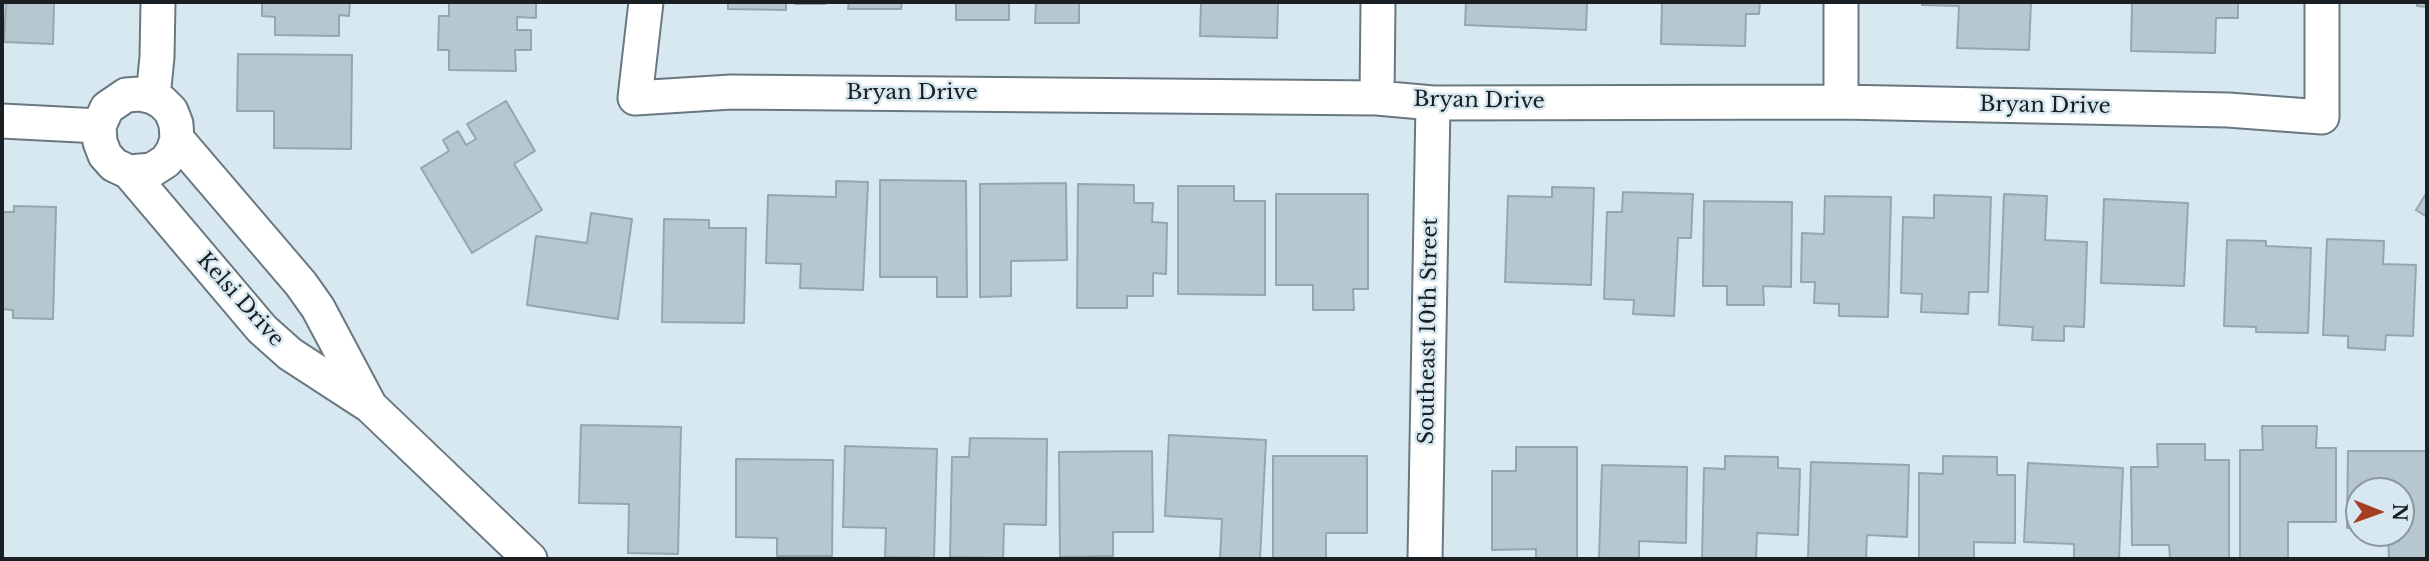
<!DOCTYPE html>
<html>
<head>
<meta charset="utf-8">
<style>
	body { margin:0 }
	#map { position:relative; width:2429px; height:561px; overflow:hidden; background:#d7e8f0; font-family:"Libre Baskerville",serif }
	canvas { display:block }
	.frame { position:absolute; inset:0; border:4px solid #191f22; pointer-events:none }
	.north { position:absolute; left:2345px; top:477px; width:70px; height:70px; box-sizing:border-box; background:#d7e8f0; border:2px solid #8b989e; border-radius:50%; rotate:91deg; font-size:19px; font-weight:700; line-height:28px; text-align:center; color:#191f22 }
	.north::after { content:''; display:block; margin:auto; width:24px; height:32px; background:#a63e21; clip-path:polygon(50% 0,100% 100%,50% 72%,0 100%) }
</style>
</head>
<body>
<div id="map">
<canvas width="2429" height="561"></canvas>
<div class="frame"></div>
<div class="north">N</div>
</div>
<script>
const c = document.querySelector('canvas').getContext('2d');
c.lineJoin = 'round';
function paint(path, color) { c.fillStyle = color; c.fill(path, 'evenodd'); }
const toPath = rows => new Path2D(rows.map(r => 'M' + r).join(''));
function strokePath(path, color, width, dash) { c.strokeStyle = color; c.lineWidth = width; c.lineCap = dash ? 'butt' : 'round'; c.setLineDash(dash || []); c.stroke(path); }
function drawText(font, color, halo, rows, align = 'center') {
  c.font = font + ' "Libre Baskerville",serif'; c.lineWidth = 5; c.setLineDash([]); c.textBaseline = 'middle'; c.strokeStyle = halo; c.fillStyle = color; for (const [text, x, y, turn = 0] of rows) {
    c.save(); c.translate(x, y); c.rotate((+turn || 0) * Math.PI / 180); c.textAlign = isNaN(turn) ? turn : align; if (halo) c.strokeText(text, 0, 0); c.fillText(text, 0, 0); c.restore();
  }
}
const building = toPath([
	[6,2,54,2,53,44,4,42,6,2],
	[262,2,350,2,349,16,339,15,339,36,275,35,275,17,262,16,262,2],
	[449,2,536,2,536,18,517,17,517,30,531,30,531,50,515,50,516,71,449,70,449,50,438,50,439,16,449,16,449,2],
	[728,2,786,2,786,10,728,9,728,2],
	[795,2,825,2,825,4,795,4,795,2],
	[849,2,902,2,901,9,848,9,849,2],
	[956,2,1009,2,1009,20,956,20,956,2],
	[1036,2,1079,2,1079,23,1035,23,1036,2],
	[1201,2,1278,2,1277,38,1200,36,1201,2],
	[1466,2,1587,2,1586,30,1465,25,1466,2],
	[1662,2,1760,2,1759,14,1746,14,1745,46,1661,44,1662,2],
	[1922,2,2031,2,2029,50,1957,48,1959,6,1922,5,1922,2],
	[2132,2,2238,2,2238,18,2216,18,2215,53,2131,51,2132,2],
	[2417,2,2427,2,2427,7,2417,6,2417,2],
	[238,54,352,55,351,149,274,148,274,111,237,111,238,54],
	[506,101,535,151,514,164,542,210,472,253,421,168,449,151,443,140,458,131,466,145,476,139,467,124,506,101],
	[880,180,966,181,967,297,937,297,937,277,880,277,880,180],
	[836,181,868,182,863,290,800,288,801,264,766,263,768,195,836,197,836,181],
	[1066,183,1067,260,1011,261,1011,296,980,297,980,184,1066,183],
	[1078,184,1134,185,1134,203,1153,203,1152,222,1167,223,1166,274,1153,273,1153,296,1127,296,1127,308,1077,308,1078,184],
	[1178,186,1234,186,1234,201,1265,201,1265,295,1178,294,1178,186],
	[1552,187,1594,188,1591,285,1505,282,1508,196,1552,197,1552,187],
	[1623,192,1693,194,1691,238,1678,238,1674,316,1633,314,1634,300,1604,299,1607,212,1622,212,1623,192],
	[2427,192,2427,217,2416,210,2427,192],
	[1276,194,1368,194,1368,289,1353,289,1354,310,1313,310,1313,285,1276,285,1276,194],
	[2004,194,2047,196,2045,240,2087,242,2084,327,2064,326,2064,341,2032,340,2033,327,1999,325,2004,194],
	[1934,195,1991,197,1988,292,1969,292,1968,314,1921,312,1922,294,1901,293,1903,217,1934,218,1934,195],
	[1825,196,1891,197,1888,317,1839,316,1839,304,1814,303,1815,282,1801,282,1802,233,1824,234,1825,196],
	[2104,199,2188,203,2184,286,2101,283,2104,199],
	[1704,201,1792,202,1791,287,1763,286,1764,305,1727,305,1727,286,1703,286,1704,201],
	[14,206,56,207,53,319,13,318,13,310,2,309,2,212,14,212,14,206],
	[591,213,632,219,618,319,527,305,536,236,587,243,591,213],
	[664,219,709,220,709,228,746,228,744,323,662,322,664,219],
	[2327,239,2384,241,2383,264,2416,265,2413,336,2386,335,2385,350,2348,348,2348,336,2323,335,2327,239],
	[2227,240,2266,241,2266,246,2311,248,2308,333,2256,332,2256,327,2224,326,2227,240],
	[581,425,681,427,678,554,628,553,629,504,579,503,581,425],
	[2262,426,2317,426,2316,448,2336,448,2336,522,2288,522,2288,559,2240,559,2240,450,2263,450,2262,426],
	[1169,435,1266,440,1260,559,1220,559,1222,519,1165,516,1169,435],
	[970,438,1047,439,1046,525,1004,524,1003,558,950,557,952,457,969,457,970,438],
	[2157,444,2205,444,2205,460,2229,460,2229,559,2170,559,2169,545,2132,545,2131,467,2158,467,2157,444],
	[845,446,937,449,934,558,885,557,886,528,843,527,845,446],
	[1516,447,1577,447,1577,559,1536,559,1536,549,1492,550,1492,471,1516,471,1516,447],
	[1152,451,1153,532,1113,532,1113,556,1060,557,1059,452,1152,451],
	[2348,451,2427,451,2427,559,2389,559,2388,533,2401,533,2401,491,2359,491,2359,528,2347,528,2348,451],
	[1273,456,1367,456,1367,533,1326,533,1326,559,1273,559,1273,456],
	[1725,456,1778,457,1778,468,1800,469,1798,535,1757,533,1756,559,1702,559,1704,468,1725,469,1725,456],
	[1943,456,1997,457,1997,475,2015,475,2015,543,1974,542,1974,559,1919,559,1919,473,1943,474,1943,456],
	[736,459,833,460,832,556,777,556,777,538,736,537,736,459],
	[1811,462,1909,465,1907,537,1867,535,1866,559,1808,559,1811,462],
	[2028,463,2123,468,2119,559,2074,558,2074,544,2024,542,2028,463],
	[1602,465,1687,467,1686,543,1639,541,1639,559,1599,559,1602,465]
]);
paint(building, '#b6c7cf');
strokePath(building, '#96a6ae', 2);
const minor = toPath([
	[646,2,635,98,731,92,1377,98,1433,103,1841,102,2228,110,2322,117,2322,2],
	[153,97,157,57,158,2],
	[1377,98,1378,2],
	[1841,102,1841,2],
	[2,121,99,126],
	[177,139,301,284,318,308,369,404],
	[129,172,152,170,166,161,173,151,177,139,176,124,171,111,162,102,153,97,140,94,126,95,107,108,99,126,100,142,105,155,114,165,129,172,262,329,290,354,370,406,530,559],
	[1425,559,1433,103]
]);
strokePath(minor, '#697880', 37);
strokePath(minor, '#fff', 33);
drawText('21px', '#191f22', '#d7e8f0', [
	["Bryan Drive",912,93],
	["Bryan Drive",1479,101,1],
	["Bryan Drive",2045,106,1],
	["Kelsi Drive",240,300,48],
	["Southeast 10th Street",1429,331,-89]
]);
</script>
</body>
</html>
